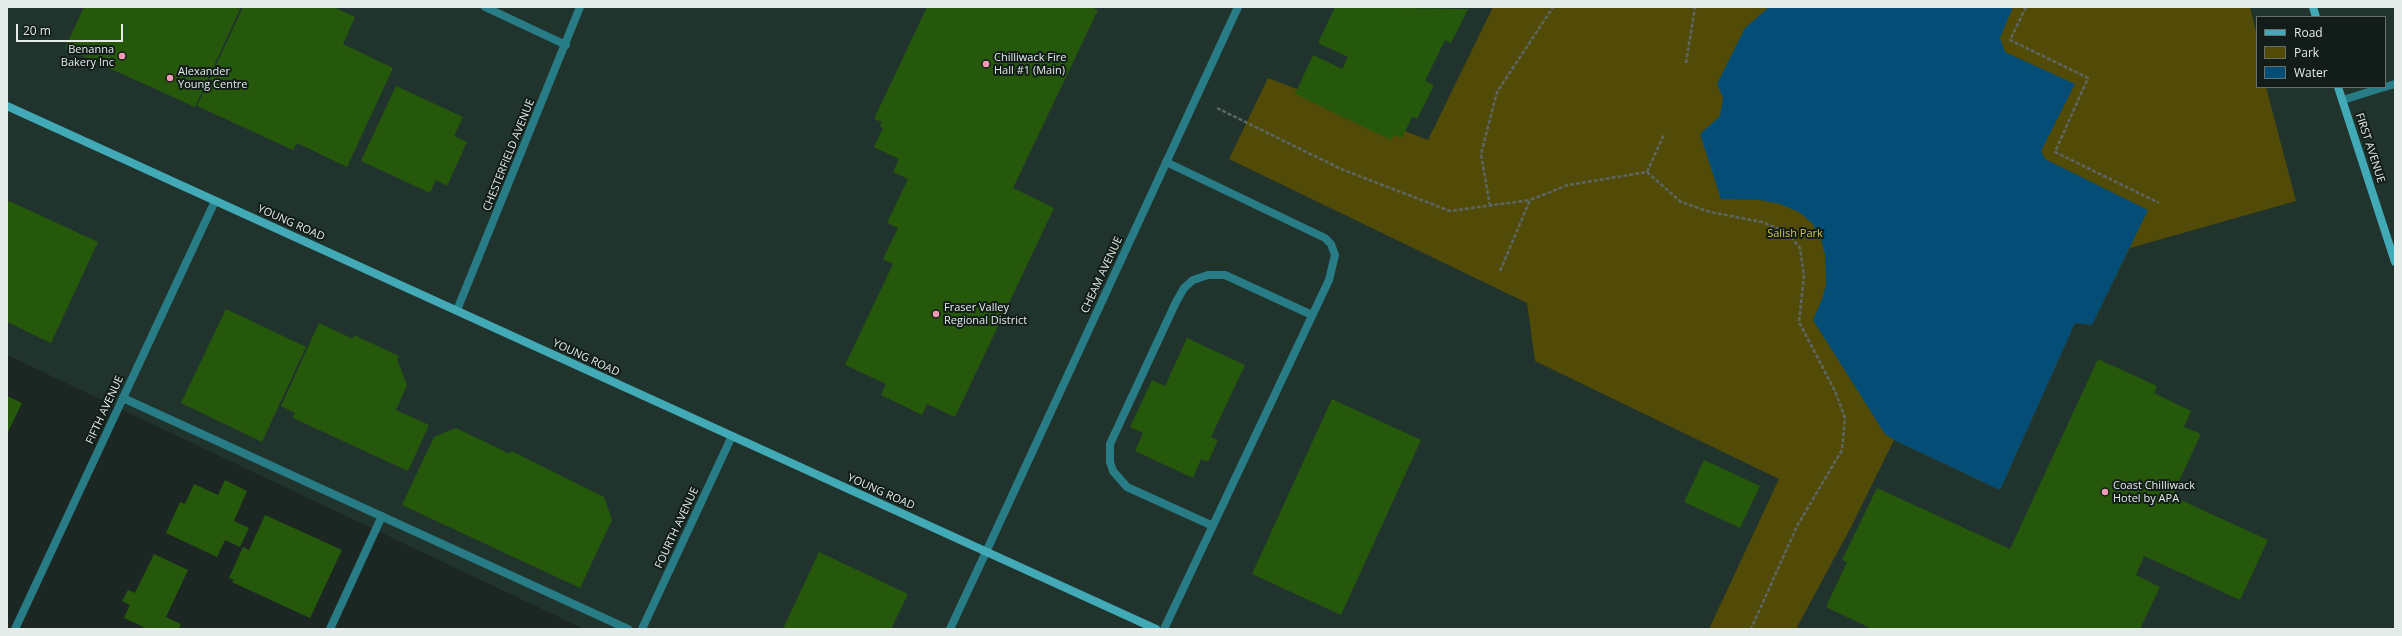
<!DOCTYPE html>
<html>
<head>
<meta charset="utf-8">
<style>
	body { margin:0 }
	#map { position:relative; width:2402px; height:636px; overflow:hidden; background:#1c2723; font-family:"Open Sans",sans-serif }
	canvas { display:block }
	.frame { position:absolute; inset:0; border:8px solid #e4ebe8; pointer-events:none }
	.legend { position:absolute; left:2256px; top:16px; width:130px; height:72px; box-sizing:border-box; background:#121d19; border:1px solid #666f6c; margin:0; padding:5px 7px; list-style:none; font-size:12px; color:#e4ebe8 }
	.legend li { display:flex; align-items:center; gap:8px; height:20px }
	.legend b { width:20px; border:1px solid #666f6c }
	.scale { position:absolute; left:16px; top:24px; width:107px; height:18px; box-sizing:border-box; border:2px solid #e4ebe8; border-top:0; padding-left:5px; font-size:12px; line-height:14px; white-space:nowrap; color:#e4ebe8; -webkit-text-stroke:3px #121d19; paint-order:stroke }
</style>
</head>
<body>
<div id="map">
<canvas width="2402" height="636"></canvas>
<div class="frame"></div>
<ul class="legend">
<li><b style="height:5px;background:#42aab7"></b>Road</li>
<li><b style="height:11px;background:#524b07"></b>Park</li>
<li><b style="height:11px;background:#034d76"></b>Water</li>
</ul>
<div class="scale">20 m</div>
</div>
<script>
const c = document.querySelector('canvas').getContext('2d');
c.lineJoin = 'round';
function paint(path, color) { c.fillStyle = color; c.fill(path, 'evenodd'); }
const toPath = rows => new Path2D(rows.map(r => 'M' + r).join(''));
function strokePath(path, color, width, dash) { c.strokeStyle = color; c.lineWidth = width; c.lineCap = dash ? 'butt' : 'round'; c.setLineDash(dash || []); c.stroke(path); }
function drawText(font, color, halo, rows, align = 'center') {
  c.font = font + ' "Open Sans",sans-serif'; c.lineWidth = 4; c.setLineDash([]); c.textBaseline = 'middle'; c.strokeStyle = halo; c.fillStyle = color; for (const [text, x, y, turn = 0] of rows) {
    c.save(); c.translate(x, y); c.rotate((+turn || 0) * Math.PI / 180); c.textAlign = isNaN(turn) ? turn : align; if (halo) c.strokeText(text, 0, 0); c.fillText(text, 0, 0); c.restore();
  }
}
paint(toPath([
	[7,7,2395,7,2395,629,584,629,7,355],
	[2257,17,2385,17,2385,87,2257,87]
]), '#20332d');
paint(toPath([
	[1493,7,2250,7,2257,36,2257,87,2266,87,2296,201,2130,248,2092,325,2075,323,2000,490,1894,440,1851,527,1796,629,1709,629,1779,479,1535,361,1527,303,1229,159,1268,78,1428,140]
]), '#524b07');
paint(toPath([
	[1769,7,2013,7,2000,38,2005,52,2075,84,2041,151,2045,159,2148,210,2092,325,2075,323,2000,490,1894,440,1885,434,1813,320,1822,299,1826,285,1825,254,1821,240,1812,223,1799,212,1780,204,1760,200,1721,199,1700,134,1720,116,1723,98,1717,84,1745,28]
]), '#034d76');
paint(toPath([
	[84,7,241,7,195,107,65,48],
	[243,7,334,7,355,17,343,44,393,68,347,167,297,143,293,150,197,106],
	[927,7,1091,7,1098,10,1013,188,1054,208,955,417,927,404,922,415,881,395,886,384,845,365,893,264,883,259,898,228,887,223,908,179,893,172,899,159,874,147,883,128,880,126,882,122,874,119],
	[1335,7,1468,9,1451,43,1445,40,1425,81,1434,85,1417,119,1412,117,1402,138,1394,135,1391,140,1295,94,1313,55,1342,69,1348,57,1318,43],
	[396,86,463,117,454,136,467,142,447,186,436,180,430,193,361,161],
	[7,200,98,242,51,343,7,322],
	[226,309,306,347,262,442,181,403],
	[319,323,353,339,354,335,399,356,397,359,407,385,396,410,429,425,408,471,293,418,295,413,281,406],
	[1187,338,1245,365,1211,437,1218,440,1208,462,1201,459,1193,478,1135,451,1143,433,1130,427,1152,380,1165,386],
	[2098,359,2157,386,2154,393,2191,411,2184,427,2201,434,2172,496,2268,540,2240,600,2144,556,2136,575,2160,587,2140,629,1872,629,1826,607,1847,562,1842,560,1877,488,2010,549],
	[7,396,22,403,7,434],
	[1332,399,1421,440,1341,615,1252,574],
	[456,428,510,454,511,451,604,497,612,520,580,588,402,505,434,437],
	[1704,460,1760,486,1740,528,1684,502],
	[225,480,247,491,234,521,249,528,240,547,225,540,217,557,166,533,180,502,185,504,194,484,218,495],
	[265,515,342,550,310,618,232,582,234,580,229,578,243,547,249,550],
	[819,552,908,594,891,629,783,629],
	[154,554,188,570,166,617,181,624,179,629,148,629,124,618,130,605,122,601,128,590,135,593]
]), '#26580c');
strokePath(toPath([
	[2026,7,2010,40,2088,78,2055,152,2159,203],
	[1686,63,1695,7],
	[1217,108,1341,169,1450,211,1530,200],
	[1647,172,1681,202,1710,212,1762,222,1787,232,1800,248,1804,276,1799,322,1835,391,1845,418,1842,450,1797,526,1751,629],
	[1647,172,1664,134],
	[1490,206,1481,154,1497,92,1553,7],
	[1500,271,1530,200,1568,185,1647,172]
]), '#5c6662', 2.5, [4, 2]);
strokePath(toPath([
	[485,7,566,45],
	[123,398,628,629],
	[1213,526,1127,487,1113,471,1110,462,1110,444,1176,302,1184,288,1193,280,1208,275,1225,275,1312,315],
	[330,629,382,516],
	[950,629,986,552],
	[1164,629,1329,280,1335,255,1331,244,1325,238,1166,162]
]), '#277c86', 8);
strokePath(toPath([
	[457,310,580,7],
	[15,629,215,201],
	[642,629,732,436]
]), '#277c86', 8);
strokePath(toPath([
	[2385,87,2395,84],
	[2343,100,2384,87],
	[986,552,1238,7]
]), '#277c86', 8);
strokePath(toPath([
	[2313,7,2316,17],
	[2338,87,2395,262],
	[7,106,1156,629]
]), '#42aab7', 8);
for (const [x, y, r, color] of [
	[122,56,4,"#f09ab5"],
	[986,64,4,"#f09ab5"],
	[170,78,4,"#f09ab5"],
	[936,314,4,"#f09ab5"],
	[2105,492,4,"#f09ab5"]
]) { const dot = new Path2D(); dot.arc(x, y, r, 0, 2 * Math.PI); c.fillStyle = color; c.fill(dot); strokePath(dot, '#121d19', 1.5); }
drawText('11px', '#e4ebe8', '#121d19', [
	["Benanna",114,50,"right"],
	["Bakery Inc",114,63,"right"],
	["Chilliwack Fire",994,58],
	["Hall #1 (Main)",994,71],
	["Alexander",178,72],
	["Young Centre",178,85],
	["Fraser Valley",944,308],
	["Regional District",944,321],
	["Coast Chilliwack",2113,486],
	["Hotel by APA",2113,499]
], 'left');
drawText('11px', '#e4ebe8', '#121d19', [
	["FIRST AVENUE",2370,148,72],
	["CHESTERFIELD AVENUE",509,155,-68],
	["YOUNG ROAD",291,223,24],
	["CHEAM AVENUE",1102,275,-65],
	["YOUNG ROAD",586,358,25],
	["FIFTH AVENUE",105,410,-65],
	["YOUNG ROAD",881,492,24],
	["FOURTH AVENUE",677,528,-65]
]);
drawText('11px', '#d4c645', '#121d19', [
	["Salish Park",1795,234]
]);
</script>
</body>
</html>
